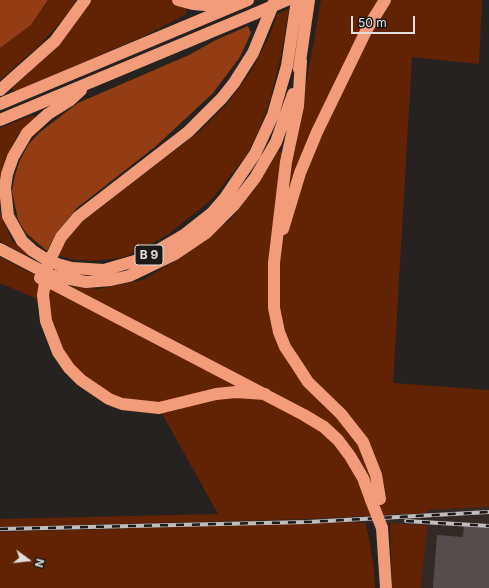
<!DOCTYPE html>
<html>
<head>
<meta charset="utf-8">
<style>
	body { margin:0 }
	#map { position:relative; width:489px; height:588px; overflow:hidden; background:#262220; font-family:Inter,sans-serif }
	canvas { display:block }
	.north { position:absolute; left:8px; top:540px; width:40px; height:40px; -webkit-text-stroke:3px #1c1817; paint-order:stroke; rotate:105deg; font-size:11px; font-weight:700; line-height:16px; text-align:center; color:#e1dfde }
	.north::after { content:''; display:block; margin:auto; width:14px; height:18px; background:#e1dfde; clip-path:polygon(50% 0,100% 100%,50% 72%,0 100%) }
	.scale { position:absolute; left:351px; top:16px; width:64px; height:18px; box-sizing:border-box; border:2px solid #e1dfde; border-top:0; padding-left:5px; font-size:12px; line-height:14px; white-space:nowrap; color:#e1dfde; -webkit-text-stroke:3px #1c1817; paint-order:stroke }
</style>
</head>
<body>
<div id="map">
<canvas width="489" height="588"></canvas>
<div class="north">N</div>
<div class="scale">50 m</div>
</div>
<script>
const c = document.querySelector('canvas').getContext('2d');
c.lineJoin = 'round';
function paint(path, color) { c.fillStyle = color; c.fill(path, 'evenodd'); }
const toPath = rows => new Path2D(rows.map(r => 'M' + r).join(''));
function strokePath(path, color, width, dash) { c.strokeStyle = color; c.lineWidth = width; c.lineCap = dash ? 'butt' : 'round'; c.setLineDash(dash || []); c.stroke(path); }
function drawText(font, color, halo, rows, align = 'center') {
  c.font = font + ' Inter,sans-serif'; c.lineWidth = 3; c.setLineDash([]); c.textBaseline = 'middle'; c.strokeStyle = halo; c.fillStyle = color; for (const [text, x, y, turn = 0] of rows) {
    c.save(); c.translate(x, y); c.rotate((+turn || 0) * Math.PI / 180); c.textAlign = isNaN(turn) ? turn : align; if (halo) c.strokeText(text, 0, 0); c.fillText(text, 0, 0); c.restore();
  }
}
paint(toPath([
	[489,507,489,588,421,588,426,525,348,522,0,532,0,527,308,519,427,513,428,510]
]), '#332925');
paint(toPath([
	[49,0,76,0,69,12,42,43,0,80,0,48,31,25],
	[91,0,185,0,187,14,144,36,14,92,12,88,58,45],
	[321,0,482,0,479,64,412,57,393,383,489,390,489,507,428,510,427,513,308,519,0,527,0,519,218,514,159,408,99,394,53,342,35,298,0,283,0,257,29,272,69,286,98,289,143,280,187,254,231,219,257,186,278,151,294,153],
	[289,9,280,60,270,100,260,128,246,156,211,200,170,233,139,251,120,258,91,261,70,259,58,255,67,239,80,223,199,132,228,103,253,68,271,33,277,14],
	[33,115,35,118,18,134,6,158,0,180,0,128],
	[0,211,12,241,29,254,28,257,0,241],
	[348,522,366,523,374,569,375,588,0,588,0,532],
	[390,523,427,525,421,588,392,588]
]), '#622304');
paint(toPath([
	[0,0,48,0,31,25,0,48],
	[248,26,251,33,240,57,213,93,156,146,77,208,56,233,47,251,26,233,18,220,12,191,15,175,20,160,28,145,40,132,78,103,189,55,216,40]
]), '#943d14');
paint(toPath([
	[464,526,489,528,489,588,433,588,437,535,463,537]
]), '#534e4d');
strokePath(toPath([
	[178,0,193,4,205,5,224,2,237,3],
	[301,61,298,106,286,162,274,263,274,308,279,332,285,347,297,365,308,382,341,414,363,442,376,475,380,499],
	[299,69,309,0],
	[0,90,55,41,85,0],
	[0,104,248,0],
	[0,120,254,14],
	[283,229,300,173,317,132,367,29,385,0],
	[0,249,42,271],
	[44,258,33,251,22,241,8,216,5,188,7,174,13,157,27,133,48,114,69,101,81,90],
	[57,264,72,268,104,270,145,258,184,235,212,213,225,198,255,154,273,115,287,66,297,0],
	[54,276,86,282,111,280,129,276,175,254,206,233,234,205,255,178,276,142,293,94],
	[53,284,304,415,324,427,338,440,350,456,363,478,371,500],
	[265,394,236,392,216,394,159,408,122,404,109,399,81,380,69,368,58,352,46,321,43,295,48,264,61,237,78,217,188,132,222,98,234,83,253,53,275,0],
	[382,528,386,588]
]), '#f29c7a', 12);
const rail = toPath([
	[406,521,489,526],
	[0,529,308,522,489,512]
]);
strokePath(rail, '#c0bdbc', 4);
strokePath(rail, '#1c1817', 2.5, [8]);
strokePath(toPath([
	[254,14,287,0],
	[44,258,57,264],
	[40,278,53,284],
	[371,500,382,528]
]), '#f29c7a', 12);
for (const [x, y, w] of [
	[149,255,28]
]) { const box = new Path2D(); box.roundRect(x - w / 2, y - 10, w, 20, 3); c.fillStyle = '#1c1817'; c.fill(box); strokePath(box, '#e1dfde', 1); }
drawText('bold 12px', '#e1dfde', null, [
	["B 9",149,255]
]);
</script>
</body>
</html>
